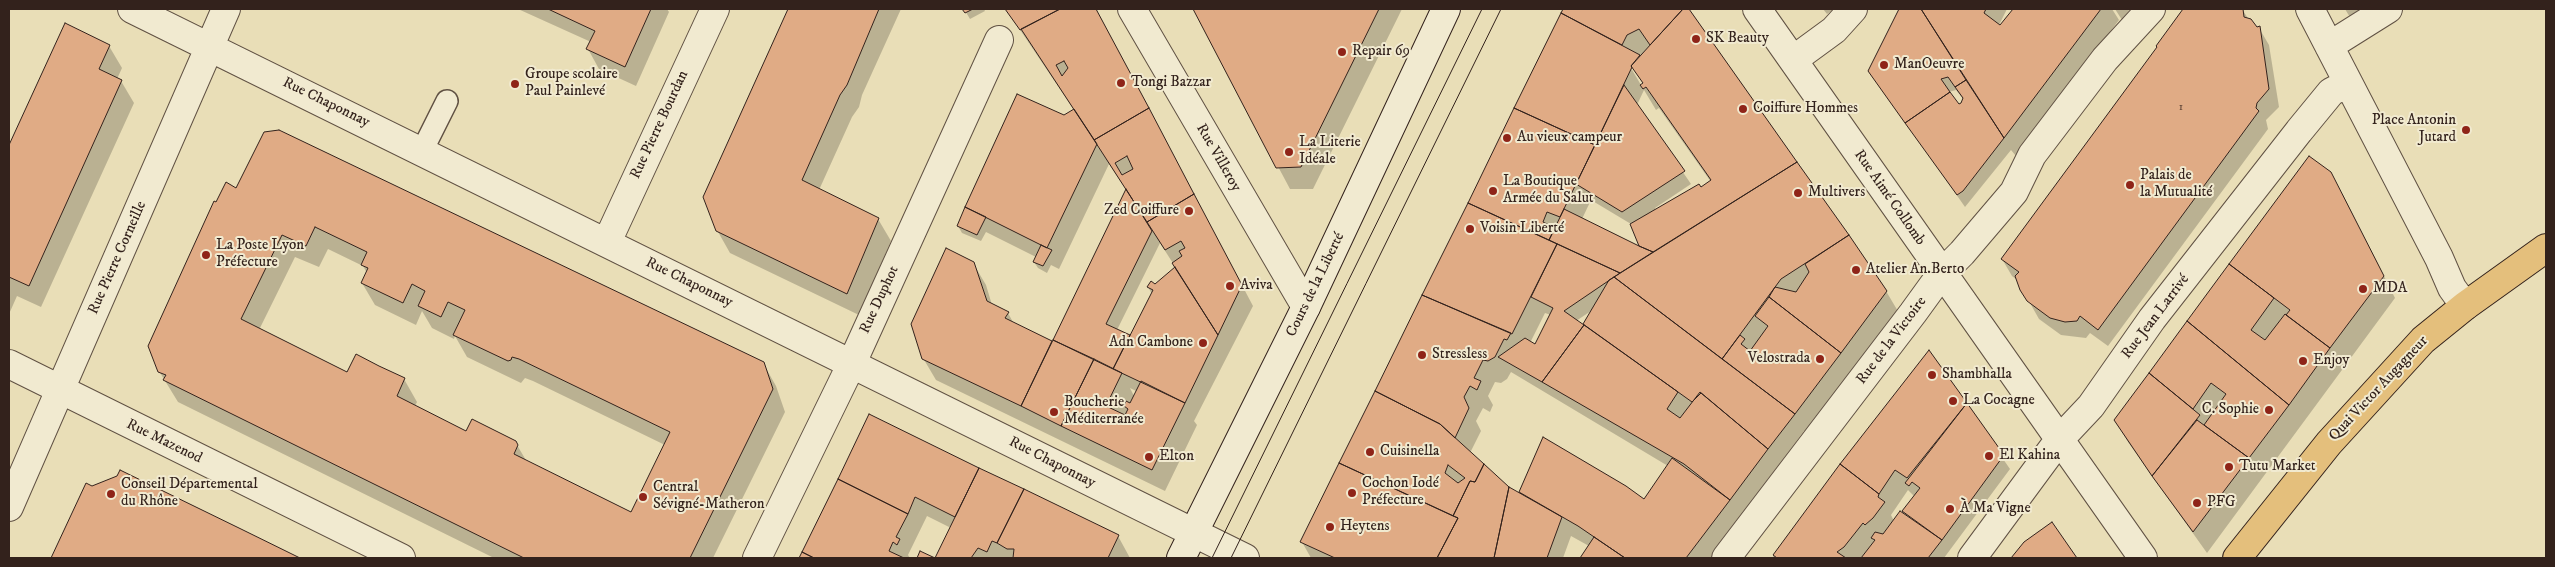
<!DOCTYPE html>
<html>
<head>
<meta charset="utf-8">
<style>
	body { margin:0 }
	#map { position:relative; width:2555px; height:567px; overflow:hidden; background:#e9deb7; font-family:"IM FELL DW Pica",serif }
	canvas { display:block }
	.frame { position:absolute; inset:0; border:10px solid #33221c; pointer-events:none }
</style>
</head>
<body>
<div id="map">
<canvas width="2555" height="567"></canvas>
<div class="frame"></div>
</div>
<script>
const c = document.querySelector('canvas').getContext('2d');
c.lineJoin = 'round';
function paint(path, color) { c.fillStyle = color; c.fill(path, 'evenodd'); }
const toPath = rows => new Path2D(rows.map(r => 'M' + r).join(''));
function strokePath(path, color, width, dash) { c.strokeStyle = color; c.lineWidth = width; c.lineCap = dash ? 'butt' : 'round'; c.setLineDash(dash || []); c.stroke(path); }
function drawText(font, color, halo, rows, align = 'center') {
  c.font = font + ' "IM FELL DW Pica",serif'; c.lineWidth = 4; c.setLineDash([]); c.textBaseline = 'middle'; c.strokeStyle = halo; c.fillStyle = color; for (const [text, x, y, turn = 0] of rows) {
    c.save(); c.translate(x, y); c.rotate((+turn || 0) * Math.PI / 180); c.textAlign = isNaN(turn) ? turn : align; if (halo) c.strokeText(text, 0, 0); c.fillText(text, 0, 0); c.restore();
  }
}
paint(toPath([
	[518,9,667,9,669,12,636,86,599,69,588,49,591,42],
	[790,9,901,9,862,95,859,107,852,117,819,190,878,219,891,241,859,315,730,253,717,230,705,197],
	[964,9,984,9,985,11,970,19],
	[1006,9,1096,9,1253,306,1194,421,1197,425,1165,491,936,380,923,358,973,263,986,285,992,305,1008,313,1014,324,1052,344,1127,191,1109,164,1059,269,1051,265,1047,273,1038,268,1034,262,1036,257,986,232,981,241,962,233,958,226,1064,117,1074,110],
	[1160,243,1176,268,1156,285,1148,287,1152,294,1130,338,1117,330],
	[1130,388,1138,392,1135,397,1133,394],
	[1194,9,1402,9,1313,189,1290,189],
	[1565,9,1688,9,1886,291,1899,313,1808,434,1804,431,1740,517,1714,558,1581,558,1589,546,1571,536,1563,558,1311,558,1302,542],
	[1630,61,1643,84,1641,85,1628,63],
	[1644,90,1656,110,1659,108,1711,182,1656,210,1655,208,1691,184,1637,105],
	[1591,200,1631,224,1642,248,1582,219],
	[1594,309,1585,326,1576,321],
	[1545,313,1551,315,1536,345,1530,343],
	[1511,372,1668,466,1644,501,1520,492,1522,496,1511,490,1470,453,1481,431,1476,421,1483,408,1490,412,1493,405,1488,396,1495,382,1501,383,1507,379],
	[1536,501,1559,514,1558,516,1536,503],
	[1823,9,1834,9,1827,14],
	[1901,9,2007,9,1999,25,2001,27,2014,9,2112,9,2119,20,2016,156,2011,150,1965,207,1870,71],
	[1956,90,1963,99,1959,106,1949,92],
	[2115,9,2130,9,2122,20],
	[2187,9,2242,9,2249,20,2257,28,2259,28,2269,45,2279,107,2266,120,2268,129,2108,346,2090,333,2086,338,2061,335,2039,319,2017,280,2012,276,2002,259],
	[2345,9,2386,9,2357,29],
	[65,25,109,46,122,68,117,79,121,81,134,103,41,307,17,296,9,314,9,149],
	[2309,157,2343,195,2395,298,2207,553,2128,442,2115,420],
	[237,189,763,363,776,386,785,412,713,558,494,558,178,402,159,371],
	[328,249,363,266,367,273,362,283,375,305,416,325,422,311,432,328,454,339,455,336,467,357,521,383,525,378,533,381,665,445,631,513,527,462,517,445,467,432,415,406,417,402,404,379,348,373,259,330,295,257,319,267],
	[1929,352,2010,469,1944,558,1772,558],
	[1908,490,1915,497,1894,521,1891,515],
	[870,416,1118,536,1130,558,937,558,951,528,927,516,908,555,910,558,800,558],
	[121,471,297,558,52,558,86,484,92,487,118,477],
	[2051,523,2075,558,2013,558,2024,543]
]), '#0003');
const building = toPath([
	[548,9,651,9,625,67,586,49,595,31,548,9],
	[788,9,879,9,847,85,840,95,802,180,879,218,847,294,716,231,703,197,788,9],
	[962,9,973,9,965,13,962,9],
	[1005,9,1060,9,1020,30,1005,9],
	[1060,9,1096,9,1149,108,1094,140,1021,29,1060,9],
	[1064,61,1068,68,1062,76,1056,65,1064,61],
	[1193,9,1379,9,1301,167,1276,168,1193,9],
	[1563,9,1683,9,1650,45,1639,29,1627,35,1622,45,1561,13,1563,9],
	[1683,9,1689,9,1797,162,1653,252,1639,246,1630,224,1699,184,1701,187,1711,180,1646,87,1643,89,1640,85,1643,83,1631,66,1683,9],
	[1899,9,1921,9,1966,80,1955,87,1948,77,1941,79,1950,92,1905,123,1868,71,1899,9],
	[1921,9,1986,9,1984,13,2000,25,2013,9,2101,9,2004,138,1921,9],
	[2183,9,2243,9,2244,17,2251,19,2257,27,2260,26,2269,89,2257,103,2256,108,2259,111,2098,330,2080,316,2077,321,2065,322,2050,318,2027,301,2020,290,2015,276,2019,272,2001,259,2157,47,2156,46,2183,9],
	[1561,13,1640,55,1631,66,1632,67,1595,145,1514,108,1561,13],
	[65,23,110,45,99,69,122,80,29,286,9,277,9,145,65,23],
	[1966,80,2004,138,1963,191,1957,195,1905,123,1950,92,1959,104,1961,103,1963,98,1955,87,1966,80],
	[1624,85,1685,171,1622,212,1576,184,1624,85],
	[1017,94,1064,115,1074,109,1097,144,1047,248,965,207,1017,94],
	[1149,108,1194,194,1147,222,1094,140,1149,108],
	[1127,156,1133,169,1122,175,1115,163,1127,156],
	[1514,108,1595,145,1560,217,1547,212,1543,222,1555,228,1549,240,1468,203,1514,108],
	[279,130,764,362,773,389,690,558,524,558,163,380,166,375,158,372,148,346,214,201,216,202,226,182,236,188,264,132,279,130],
	[315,227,367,252,361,265,368,268,361,283,403,303,412,284,425,291,418,306,441,317,448,302,465,310,453,335,508,361,511,360,512,357,519,359,670,432,631,512,514,454,518,445,516,441,472,419,466,431,397,396,405,378,379,366,356,354,347,372,241,319,282,235,306,246,315,227],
	[2309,156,2331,172,2384,276,2330,348,2286,315,2290,310,2229,264,2309,156],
	[1797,162,1849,235,1781,279,1722,359,1614,277,1797,162],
	[1126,189,1152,231,1106,324,1130,335,1113,369,1053,340,1126,189],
	[1194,194,1242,285,1218,335,1172,263,1182,256,1179,251,1185,248,1181,241,1165,250,1147,222,1194,194],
	[1468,203,1557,244,1512,334,1422,295,1468,203],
	[965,207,986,217,977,235,957,226,965,207],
	[1564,209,1639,246,1653,252,1620,273,1549,240,1564,209],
	[1849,235,1887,291,1841,353,1769,297,1775,287,1796,292,1809,272,1805,264,1849,235],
	[1557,244,1620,273,1564,311,1584,325,1542,382,1498,357,1525,338,1535,344,1553,308,1531,297,1557,244],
	[1041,245,1052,250,1043,266,1033,262,1041,245],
	[946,248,974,262,987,301,1009,312,1005,318,1052,341,1021,406,922,359,911,324,946,248],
	[2229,264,2274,298,2251,330,2265,340,2285,314,2330,348,2289,405,2187,321,2229,264],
	[1175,267,1218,335,1185,403,1113,369,1153,290,1147,287,1151,281,1155,284,1175,267],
	[1614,277,1795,414,1768,449,1701,393,1692,402,1583,324,1609,280,1614,277],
	[1422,295,1511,333,1507,340,1504,339,1495,357,1488,361,1483,360,1474,378,1481,381,1477,390,1470,386,1464,397,1469,408,1455,438,1440,424,1375,391,1422,295],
	[1769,297,1841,353,1795,414,1722,359,1740,335,1745,339,1741,344,1750,351,1768,326,1755,316,1769,297],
	[2187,321,2289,405,2249,458,2204,425,2226,394,2211,383,2193,409,2149,373,2187,321],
	[1584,325,1678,392,1667,409,1680,418,1700,392,1768,449,1730,500,1684,464,1542,382,1584,325],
	[1053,340,1094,359,1061,426,1021,406,1053,340],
	[1929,350,1967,403,1907,478,1895,470,1879,494,1840,464,1929,350],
	[1094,359,1122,373,1106,406,1125,415,1128,409,1124,406,1126,401,1130,403,1141,381,1185,403,1152,470,1061,426,1094,359],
	[2149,373,2200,415,2152,476,2114,420,2149,373],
	[1375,391,1440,424,1484,464,1475,482,1470,481,1453,516,1339,463,1375,391],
	[1448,465,1465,478,1458,483,1445,473,1448,465],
	[1967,403,2004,455,1942,540,1902,511,1920,488,1912,482,1909,486,1905,483,1967,403],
	[869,414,979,468,955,517,915,497,908,514,838,479,869,414],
	[2197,420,2249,458,2193,532,2152,476,2197,420],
	[1543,437,1626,486,1644,499,1672,458,1730,500,1686,558,1625,558,1578,526,1519,492,1543,437],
	[1339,463,1458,518,1437,558,1335,558,1300,542,1339,463],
	[1484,464,1509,487,1494,558,1437,558,1458,518,1453,516,1470,481,1475,482,1484,464],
	[1840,464,1879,494,1878,497,1885,502,1873,518,1865,525,1863,523,1844,547,1837,552,1846,558,1777,558,1773,555,1840,464],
	[979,468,1024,489,997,543,992,541,987,552,978,548,971,558,935,558,979,468],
	[120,470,241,529,300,558,51,558,86,483,92,486,117,476,120,470],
	[838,479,908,514,896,537,900,539,897,545,893,542,889,551,904,558,814,558,802,552,838,479],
	[1509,487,1562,517,1547,558,1494,558,1509,487],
	[1024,489,1119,535,1108,558,1013,558,1014,549,1007,549,997,543,1024,489],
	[1900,511,1942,540,1928,558,1861,558,1875,540,1871,538,1875,532,1883,534,1900,511],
	[2052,522,2077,558,2011,558,2024,542,2052,522],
	[1594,537,1625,558,1580,558,1594,537],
	[920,551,935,558,917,558,920,551],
	[802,552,814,558,799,558,802,552]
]);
paint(building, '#e0ab85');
strokePath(building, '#33221c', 1);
const lane = toPath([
	[422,151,447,101]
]);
const street = toPath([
	[132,9,1245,558],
	[1132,9,1306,307],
	[1757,9,2143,558],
	[2310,9,2439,258,2452,288,2465,306],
	[2329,46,2388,9],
	[1793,60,1834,30,1853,9],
	[607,242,715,9],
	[9,364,401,558],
	[9,507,226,9],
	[757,558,852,363,999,40],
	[1726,558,1913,313,1942,273,1962,253,2014,192,2032,155,2105,59,2151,9],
	[1972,558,2059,440,2091,406,2152,319,2299,131,2331,92,2348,83]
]);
const secondary = toPath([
	[1181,558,1306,307,1446,9]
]);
const primary = toPath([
	[2237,558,2329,443,2423,340,2465,306,2546,248]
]);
strokePath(lane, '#605143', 24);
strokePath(street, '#605143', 30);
strokePath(secondary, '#33221c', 30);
strokePath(primary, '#33221c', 30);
strokePath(lane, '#f1ead0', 21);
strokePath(street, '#f1ead0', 28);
strokePath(secondary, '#f1ead0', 28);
strokePath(primary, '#e4bf7c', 28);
strokePath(toPath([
	[1212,558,1482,9],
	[1231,558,1501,9]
]), '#33221c', 1);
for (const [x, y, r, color] of [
	[1696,39,5,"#8f2418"],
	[1342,52,5,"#8f2418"],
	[1884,65,5,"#8f2418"],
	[1121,83,5,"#8f2418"],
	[515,84,5,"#8f2418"],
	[1743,109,5,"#8f2418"],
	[2466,130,5,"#8f2418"],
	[1507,138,5,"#8f2418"],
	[1289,152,5,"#8f2418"],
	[2130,185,5,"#8f2418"],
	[1493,191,5,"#8f2418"],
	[1798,193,5,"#8f2418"],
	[1189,211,5,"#8f2418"],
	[1470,229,5,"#8f2418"],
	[206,255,5,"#8f2418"],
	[1856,270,5,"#8f2418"],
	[1230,286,5,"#8f2418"],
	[2363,289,5,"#8f2418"],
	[1203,343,5,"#8f2418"],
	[1422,355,5,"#8f2418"],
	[1820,359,5,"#8f2418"],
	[2303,361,5,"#8f2418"],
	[1932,375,5,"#8f2418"],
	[1953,401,5,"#8f2418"],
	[2269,410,5,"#8f2418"],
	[1054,412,5,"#8f2418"],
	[1370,452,5,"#8f2418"],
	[1989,456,5,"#8f2418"],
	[1149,457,5,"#8f2418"],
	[2229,467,5,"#8f2418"],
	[1352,493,5,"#8f2418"],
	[111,494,5,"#8f2418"],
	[643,497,5,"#8f2418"],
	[2197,503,5,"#8f2418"],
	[1950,509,5,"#8f2418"],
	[1330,527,5,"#8f2418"]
]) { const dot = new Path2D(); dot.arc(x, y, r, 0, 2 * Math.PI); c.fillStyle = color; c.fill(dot); strokePath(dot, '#f1ead0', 2); }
drawText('12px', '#5e4436', null, [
	["1",2181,108]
]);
drawText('15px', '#33221c', '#f1ead0', [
	["SK Beauty",1706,39],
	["Repair 69",1352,52],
	["ManOeuvre",1894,65],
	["Groupe scolaire",525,75],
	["Paul Painlevé",525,92],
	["Tongi Bazzar",1131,83],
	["Coiffure Hommes",1753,109],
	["Place Antonin",2456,121,"right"],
	["Jutard",2456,138,"right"],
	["Au vieux campeur",1517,138],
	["La Literie",1299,143],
	["Idéale",1299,160],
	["Palais de",2140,176],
	["la Mutualité",2140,193],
	["La Boutique",1503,182],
	["Armée du Salut",1503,199],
	["Multivers",1808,193],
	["Zed Coiffure",1179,211,"right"],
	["Voisin Liberté",1480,229],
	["La Poste Lyon",216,246],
	["Préfecture",216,263],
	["Atelier An.Berto",1866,270],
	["Aviva",1240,286],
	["MDA",2373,289],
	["Adn Cambone",1193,343,"right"],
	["Stressless",1432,355],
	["Velostrada",1810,359,"right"],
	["Enjoy",2313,361],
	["Shambhalla",1942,375],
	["La Cocagne",1963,401],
	["Boucherie",1064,403],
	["Méditerranée",1064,420],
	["C. Sophie",2259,410,"right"],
	["Cuisinella",1380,452],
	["El Kahina",1999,456],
	["Elton",1159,457],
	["Tutu Market",2239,467],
	["Cochon Iodé",1362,484],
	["Préfecture",1362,501],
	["Conseil Départemental",121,485],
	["du Rhône",121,502],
	["Central",653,488],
	["Sévigné-Matheron",653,505],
	["PFG",2207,503],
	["À Ma Vigne",1960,509],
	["Heytens",1340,527]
], 'left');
drawText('15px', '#33221c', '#f1ead0', [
	["Rue Chaponnay",326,103,26],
	["Rue Pierre Bourdan",660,125,-65],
	["Rue Villeroy",1218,158,60],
	["Rue Aimé Collomb",1889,198,55],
	["Rue Pierre Corneille",118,258,-66],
	["Rue Chaponnay",689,283,26],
	["Cours de la Liberté",1316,285,-64],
	["Rue Duphot",880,300,-65],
	["Rue Jean Larrivé",2156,317,-53],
	["Rue de la Victoire",1892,341,-53],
	["Quai Victor Augagneur",2379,389,-47],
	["Rue Mazenod",164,442,26],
	["Rue Chaponnay",1052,463,27]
]);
</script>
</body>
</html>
